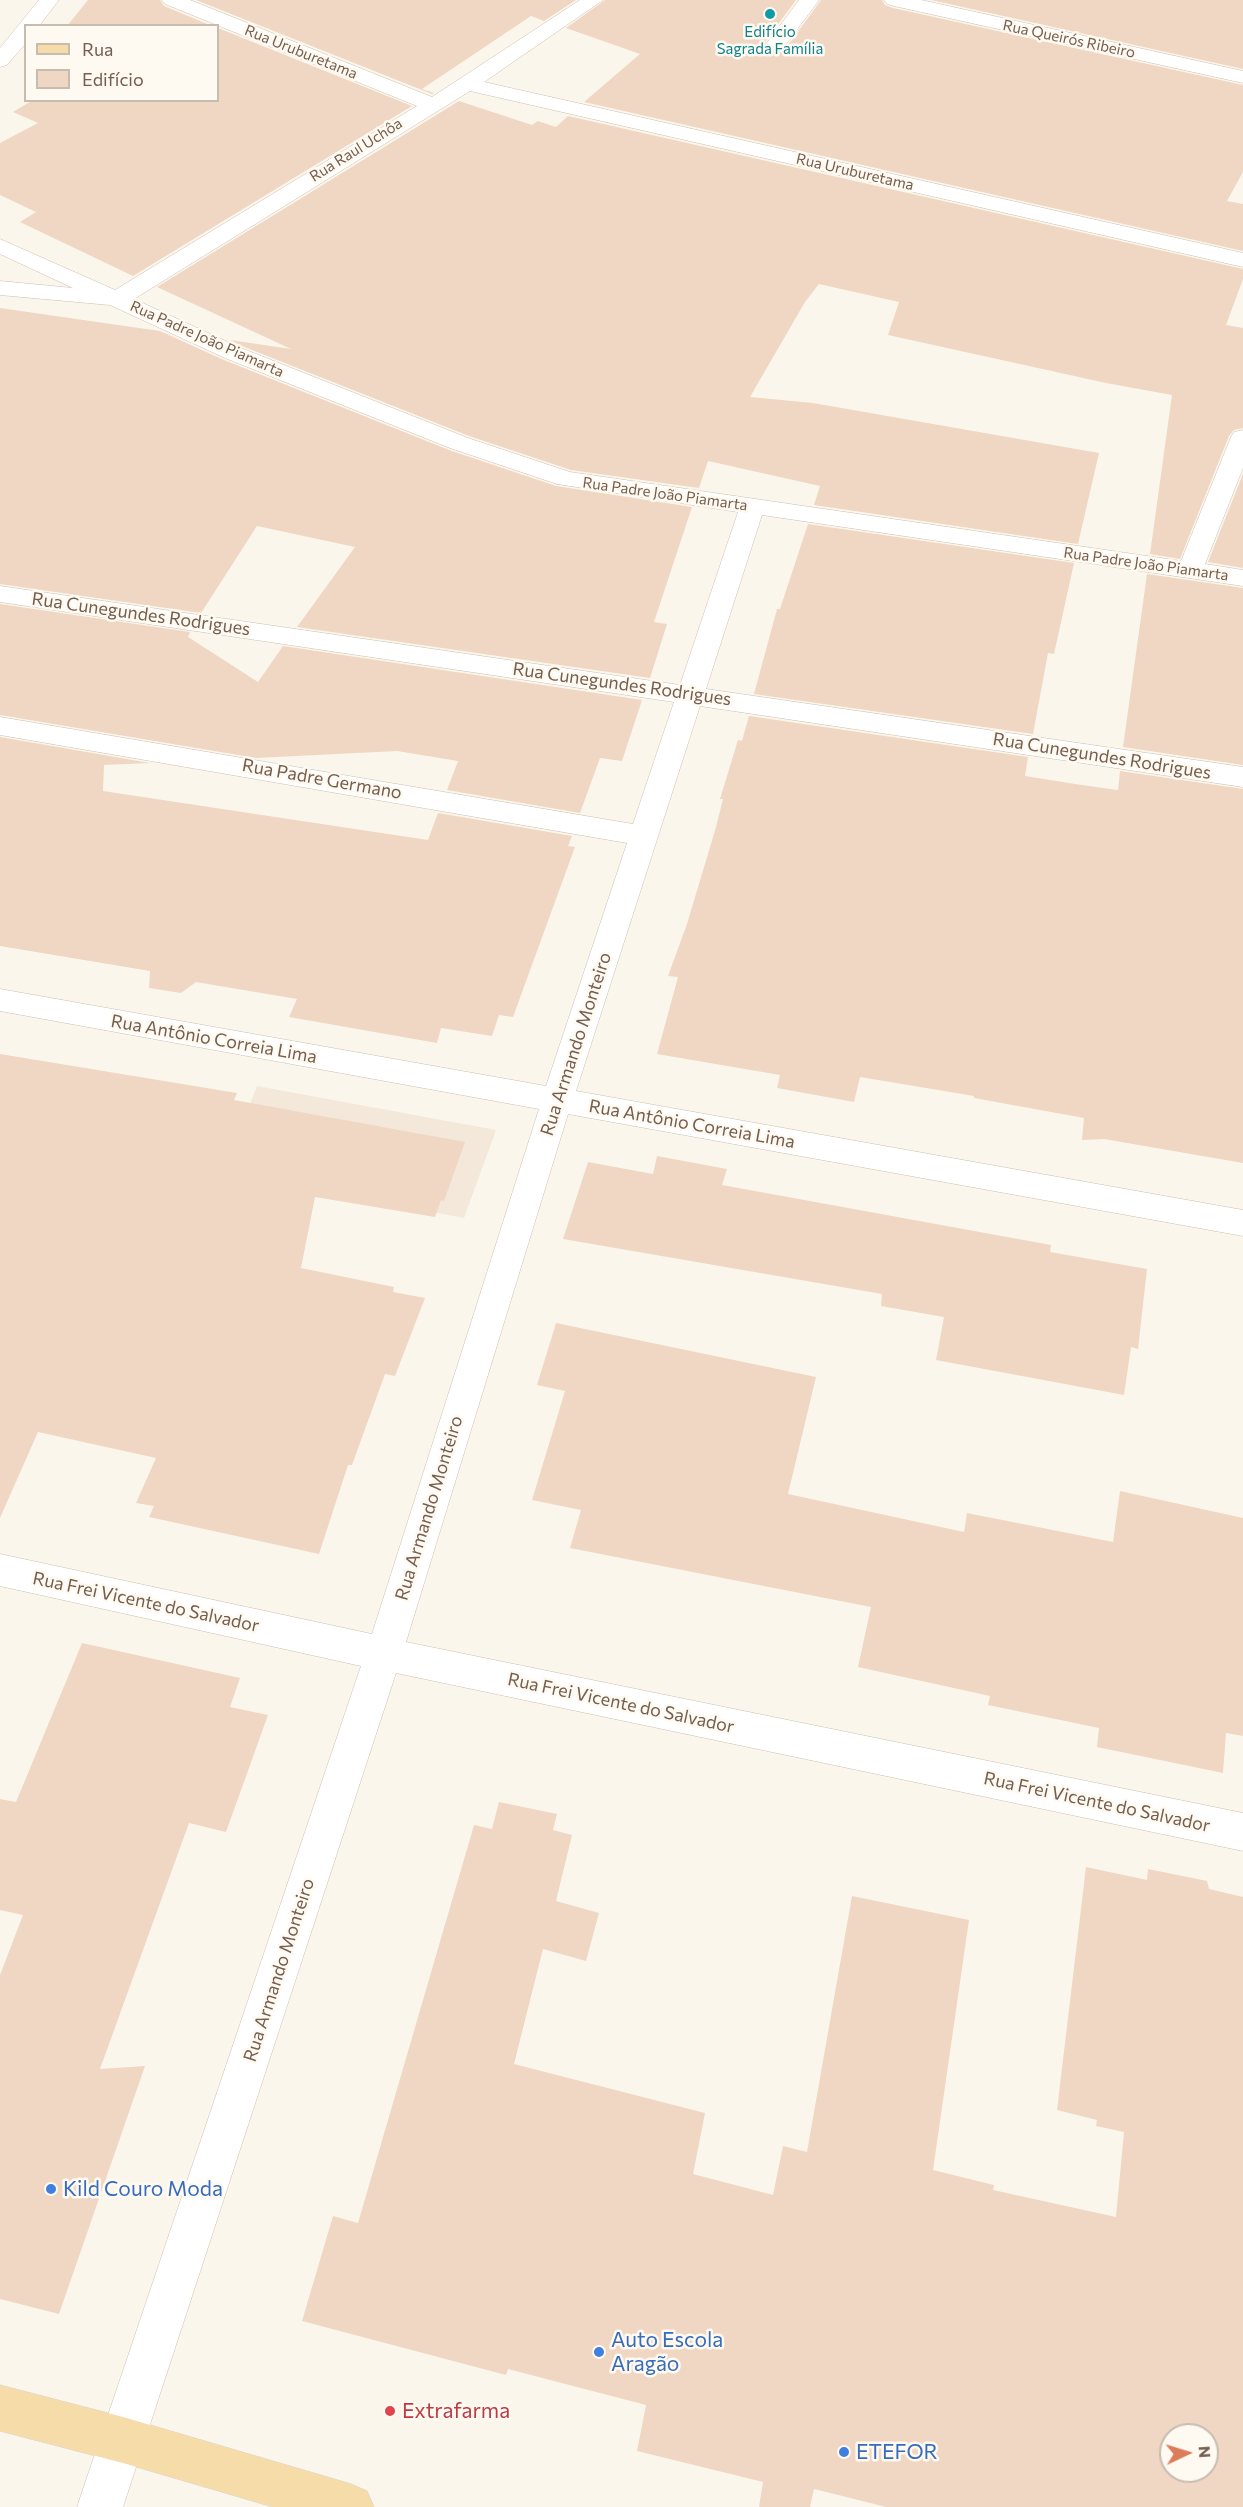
<!DOCTYPE html>
<html>
<head>
<meta charset="utf-8">
<style>
	body { margin:0 }
	#map { position:relative; width:1243px; height:2507px; overflow:hidden; background:#fbf6eb; font-family:Commissioner,sans-serif }
	canvas { display:block }
	.legend { position:absolute; left:24px; top:24px; width:195px; height:78px; box-sizing:border-box; background:#fefaf1; border:2px solid #c7bcb0; margin:0; padding:8px 10px; list-style:none; font-size:18px; color:#755e4f }
	.legend li { display:flex; align-items:center; gap:12px; height:30px }
	.legend b { width:30px; border:2px solid #c7bcb0 }
	.north { position:absolute; left:1159px; top:2423px; width:60px; height:60px; box-sizing:border-box; background:#fefaf1; border:2px solid #c7bcb0; border-radius:50%; rotate:86deg; font-size:16px; font-weight:700; line-height:24px; text-align:center; color:#755e4f }
	.north::after { content:''; display:block; margin:auto; width:21px; height:27px; background:#dc7c5a; clip-path:polygon(50% 0,100% 100%,50% 72%,0 100%) }
</style>
</head>
<body>
<div id="map">
<canvas width="1243" height="2507"></canvas>
<ul class="legend">
<li><b style="height:8px;background:#f5dca9"></b>Rua</li>
<li><b style="height:16px;background:#efd7c4"></b>Edifício</li>
</ul>
<div class="north">N</div>
</div>
<script>
const c = document.querySelector('canvas').getContext('2d');
c.lineJoin = 'round';
function paint(path, color) { c.fillStyle = color; c.fill(path, 'evenodd'); }
const toPath = rows => new Path2D(rows.map(r => 'M' + r).join(''));
function strokePath(path, color, width, dash) { c.strokeStyle = color; c.lineWidth = width; c.lineCap = dash ? 'butt' : 'round'; c.setLineDash(dash || []); c.stroke(path); }
function drawText(font, color, halo, rows, align = 'center') {
  c.font = font + ' Commissioner,sans-serif'; c.lineWidth = 5; c.setLineDash([]); c.textBaseline = 'middle'; c.strokeStyle = halo; c.fillStyle = color; for (const [text, x, y, turn = 0] of rows) {
    c.save(); c.translate(x, y); c.rotate((+turn || 0) * Math.PI / 180); c.textAlign = isNaN(turn) ? turn : align; if (halo) c.strokeText(text, 0, 0); c.fillText(text, 0, 0); c.restore();
  }
}
paint(toPath([
	[257,1086,496,1130,464,1218,223,1173]
]), '#f3e8da');
paint(toPath([
	[88,0,160,0,164,6,212,26,67,26],
	[196,0,576,0,544,21,531,16,422,89,434,93,432,94],
	[605,0,796,0,765,42,770,49,786,48,821,0,882,0,885,5,893,8,1243,85,1243,172,1227,201,1243,204,1243,251,584,102,640,54,566,28],
	[931,0,1243,0,1243,69],
	[218,28,412,106,133,276,20,222,36,212,0,195,0,143,38,123,13,112,33,100,218,100],
	[459,101,532,125,538,121,556,127,568,116,1243,269,1243,279,1226,325,1243,328,1243,428,1234,430,1229,436,1180,559,1150,554,1172,395,1106,383,888,335,899,302,819,284,805,302,750,397,813,403,1099,453,1078,544,814,505,820,486,708,461,699,488,571,470,469,436,242,346,230,340,291,349,157,287],
	[0,308,160,331,224,360,449,450,556,486,692,507,654,622,667,624,650,678,297,627,355,547,257,526,201,613,0,584],
	[1243,474,1243,568,1208,562],
	[808,524,1074,563,1054,654,1048,653,1033,734,754,694,777,609,780,609],
	[1147,574,1243,588,1243,765,1123,747],
	[0,604,190,632,188,637,258,682,283,646,642,700,622,761,600,758,580,813,447,790,458,761,397,751,256,758,0,715],
	[749,716,1028,757,1025,776,1075,784,1118,790,1120,771,1243,789,1243,1163,1104,1139,1082,1140,1084,1118,974,1098,974,1096,860,1077,854,1102,777,1088,780,1075,657,1054,678,977,668,976,687,924,716,827,723,799,720,799,738,740,742,741],
	[0,737,150,763,104,765,103,791,428,840,438,813,572,836,568,846,575,847,513,1017,499,1015,492,1036,441,1028,437,1043,289,1017,297,999,196,982,181,993,149,988,150,971,0,946],
	[0,1054,237,1093,234,1100,465,1142,444,1201,441,1200,435,1217,315,1197,301,1268,394,1287,393,1292,425,1298,395,1376,385,1374,352,1465,348,1465,319,1554,149,1517,154,1506,136,1503,156,1458,38,1432,0,1518],
	[657,1156,727,1169,722,1185,1051,1245,1050,1252,1147,1269,1138,1349,1131,1347,1124,1395,936,1360,944,1317,881,1306,882,1294,563,1239,588,1162,653,1174],
	[556,1323,816,1377,788,1494,964,1532,967,1513,1113,1542,1120,1491,1243,1518,1243,1736,1226,1733,1223,1773,1097,1747,1099,1728,988,1705,990,1696,858,1667,871,1607,570,1548,581,1510,532,1500,565,1391,537,1385],
	[82,1643,240,1678,230,1707,268,1715,226,1832,189,1823,100,2069,145,2066,59,2314,0,2299,0,1975,23,1915,0,1910,0,1799,16,1802],
	[499,1802,557,1814,553,1830,572,1835,556,1901,599,1913,586,1961,543,1949,514,2064,705,2113,693,2174,773,2195,783,2146,807,2152,852,1896,969,1920,933,2170,994,2185,993,2190,1116,2217,1124,2132,1096,2126,1097,2120,1057,2110,1086,1867,1147,1880,1148,1869,1207,1881,1209,1889,1243,1897,1243,2507,886,2507,814,2489,810,2507,759,2507,763,2482,637,2451,646,2405,508,2369,506,2375,302,2321,333,2216,358,2223,474,1825,492,1829],
	[1171,2435,1207,2435,1207,2471,1171,2471]
]), '#efd7c4');
const minor = toPath([
	[162,0,190,0,432,97,580,0,603,0,484,82,1243,253,1243,267,470,91,134,299,241,348,468,438,570,472,1181,561,1231,437,1234,432,1243,430,1243,468,1205,564,1243,570,1243,586,762,515,706,689,1243,767,1243,787,700,706,576,1091,1243,1210,1243,1236,568,1114,406,1642,1243,1813,1243,1851,396,1673,123,2507,77,2507,361,1666,0,1586,0,1554,372,1634,539,1109,0,1011,0,989,546,1086,627,843,0,735,0,717,633,824,674,702,0,602,0,586,680,685,738,512,557,484,450,448,225,358,110,305,0,295,0,281,73,288,0,254,0,239,115,290,417,106,165,4,162,0],
	[799,0,819,0,784,47,770,47,767,43,799,0],
	[884,0,921,0,1243,71,1243,83,894,6,887,4,884,0]
]);
const tertiary = toPath([
	[39,0,59,0,39,26,26,26,26,43,7,65,0,67,0,48,39,0]
]);
const primary = toPath([
	[0,2385,123,2417,351,2484,367,2491,374,2507,273,2507,123,2463,0,2431,0,2385]
]);
strokePath(minor, '#cdbeb1', 1);
strokePath(tertiary, '#cdbeb1', 1);
strokePath(primary, '#d8d2ce', 1);
paint(minor, '#fff');
paint(tertiary, '#fff');
paint(primary, '#f5dca9');
for (const [x, y, r, color] of [
	[770,14,6,"#0f9aa8"],
	[51,2189,6,"#3f7fe0"],
	[599,2352,6,"#3f7fe0"],
	[390,2411,6,"#e0444e"],
	[844,2452,6,"#3f7fe0"]
]) { const dot = new Path2D(); dot.arc(x, y, r, 0, 2 * Math.PI); c.fillStyle = color; c.fill(dot); strokePath(dot, '#fefaf1', 2); }
drawText('15px', '#0d838f', '#fefaf1', [
	["Edifício",770,32],
	["Sagrada Família",770,49]
]);
drawText('15px', '#755e4f', '#fefaf1', [
	["Rua Queirós Ribeiro",1069,39,12],
	["Rua Uruburetama",301,52,22],
	["Rua Raul Uchôa",356,150,-32],
	["Rua Uruburetama",855,172,13],
	["Rua Padre João Piamarta",207,339,24],
	["Rua Padre João Piamarta",665,494,8],
	["Rua Padre João Piamarta",1146,564,8]
]);
drawText('18px', '#755e4f', '#fefaf1', [
	["Rua Cunegundes Rodrigues",141,614,8],
	["Rua Cunegundes Rodrigues",622,684,8],
	["Rua Cunegundes Rodrigues",1102,756,9],
	["Rua Padre Germano",322,779,10],
	["Rua Antônio Correia Lima",214,1039,10],
	["Rua Armando Monteiro",576,1044,-72],
	["Rua Antônio Correia Lima",692,1124,10],
	["Rua Armando Monteiro",429,1508,-73],
	["Rua Frei Vicente do Salvador",146,1602,12],
	["Rua Frei Vicente do Salvador",621,1703,12],
	["Rua Frei Vicente do Salvador",1097,1802,12],
	["Rua Armando Monteiro",279,1970,-72]
]);
drawText('21px', '#366cbe', '#fefaf1', [
	["Kild Couro Moda",63,2189],
	["Auto Escola",611,2340],
	["Aragão",611,2364],
	["ETEFOR",856,2452]
], 'left');
drawText('21px', '#be3a42', '#fefaf1', [
	["Extrafarma",402,2411]
], 'left');
</script>
</body>
</html>
